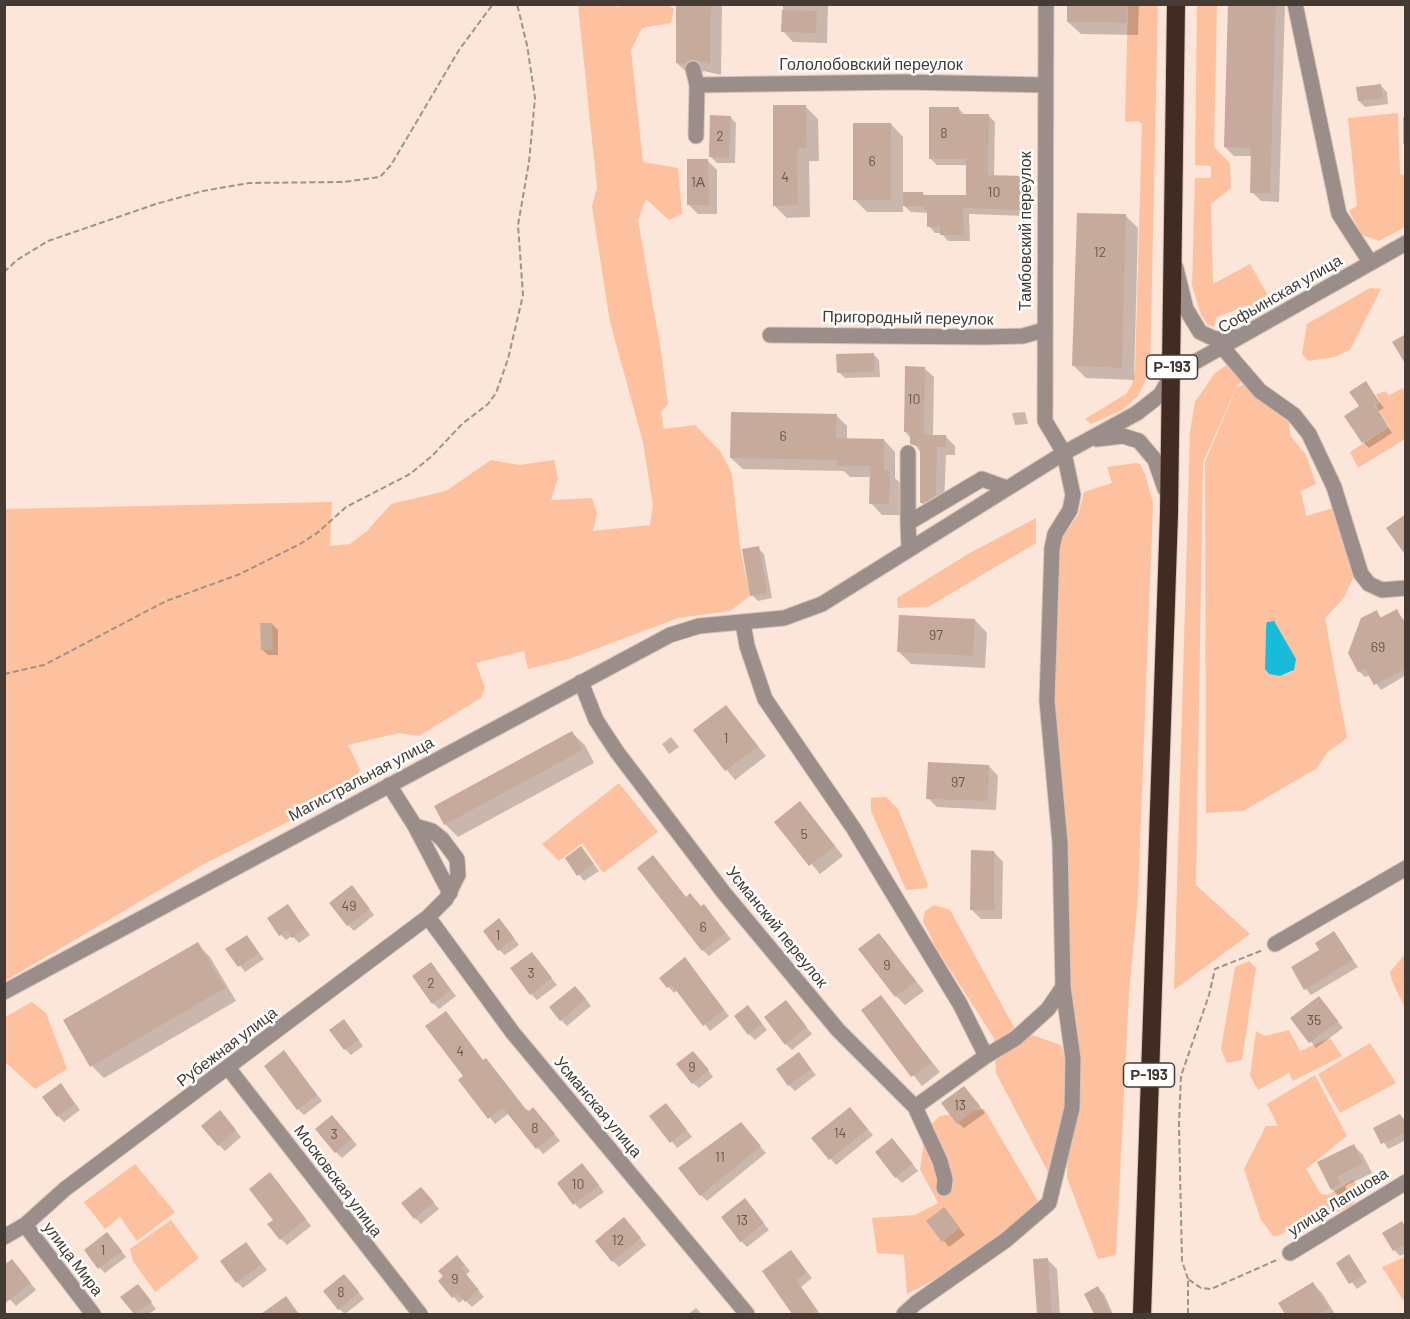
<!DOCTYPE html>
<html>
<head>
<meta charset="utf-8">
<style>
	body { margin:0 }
	#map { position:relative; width:1410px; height:1319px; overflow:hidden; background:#fce5d9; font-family:Barlow,sans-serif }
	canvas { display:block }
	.frame { position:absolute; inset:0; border:6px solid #453a34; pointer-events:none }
</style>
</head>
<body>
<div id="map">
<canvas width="1410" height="1319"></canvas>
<div class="frame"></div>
</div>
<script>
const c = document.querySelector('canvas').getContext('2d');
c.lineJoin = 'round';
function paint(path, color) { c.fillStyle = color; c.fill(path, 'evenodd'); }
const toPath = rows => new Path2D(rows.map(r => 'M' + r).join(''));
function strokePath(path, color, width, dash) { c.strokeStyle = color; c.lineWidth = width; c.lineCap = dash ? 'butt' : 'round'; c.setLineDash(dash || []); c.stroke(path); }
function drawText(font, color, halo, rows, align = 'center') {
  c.font = font + ' Barlow,sans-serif'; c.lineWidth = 5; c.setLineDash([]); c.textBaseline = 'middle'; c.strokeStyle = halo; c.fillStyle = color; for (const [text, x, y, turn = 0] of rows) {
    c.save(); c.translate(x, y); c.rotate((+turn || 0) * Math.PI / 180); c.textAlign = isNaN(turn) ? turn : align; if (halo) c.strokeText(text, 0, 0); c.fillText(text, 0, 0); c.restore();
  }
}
paint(toPath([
	[628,4,668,5,674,9,671,23,642,28,631,50,643,162,678,168,682,214,669,220,646,199,638,220,661,351,668,404,661,412,664,429,695,425,721,452,732,474,740,546,750,596,730,611,678,618,569,659,528,669,524,651,476,663,485,688,481,698,419,736,399,733,348,745,360,769,353,789,202,865,5,981,5,509,332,502,330,546,350,544,368,530,391,504,446,491,491,460,519,465,554,460,558,478,551,500,592,498,597,513,593,531,650,525,653,505,643,442,610,322,592,206,597,188,578,5,614,5,616,7],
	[1128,5,1158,5,1150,371,1138,396,1122,410,1091,424,1085,419,1126,394,1132,385,1135,370,1142,124,1139,121,1125,122],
	[1197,5,1217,5,1214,147,1230,163,1231,188,1211,204,1213,284,1250,264,1272,302,1261,307,1246,306,1217,317,1214,327,1208,325,1201,315,1192,285,1195,178,1211,178,1211,166,1195,165],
	[1398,113,1400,174,1405,175,1405,227,1379,241,1362,235,1349,211,1357,206,1348,118],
	[1370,288,1381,289,1350,350,1335,357,1308,361,1302,354,1307,324],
	[1227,365,1247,382,1238,384,1203,462,1196,885,1250,934,1174,990,1190,432,1195,402,1215,373],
	[1244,384,1269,402,1289,421,1290,435,1306,455,1316,484,1301,491,1306,516,1333,508,1354,576,1344,598,1325,618,1347,738,1328,752,1316,769,1243,811,1206,813,1205,462,1237,387],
	[1273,621,1296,659,1292,672,1280,676,1265,669,1266,627,1268,622],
	[1403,388,1405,392,1405,439,1358,468,1350,452,1389,427,1376,405,1380,402,1376,395,1385,391,1389,395],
	[1136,463,1140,464,1145,474,1153,503,1138,898,1129,993,1116,1255,1098,1259,1067,1178,1071,1007,1051,760,1056,546,1078,515,1084,492,1112,483,1107,467],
	[1036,518,1036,543,928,607,898,608,897,598,968,554],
	[619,783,658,832,603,873,582,843,559,861,542,844],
	[886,797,898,809,928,885,927,888,906,890,871,811,871,798],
	[934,905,950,910,1015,1029,1061,1045,1065,1058,1066,1105,1049,1174,996,1073,994,1038,936,948,923,921,925,911],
	[1405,954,1405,1008,1392,981,1390,972],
	[1249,961,1256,968,1242,1060,1227,1063,1221,1049,1235,967],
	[32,1002,46,1013,67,1069,35,1089,4,1061,5,1017],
	[1289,1030,1300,1051,1330,1038,1342,1056,1293,1081,1289,1073,1258,1090,1250,1076,1256,1031,1265,1036],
	[1370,1043,1396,1083,1340,1113,1318,1074],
	[1315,1075,1347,1136,1306,1169,1321,1194,1328,1195,1353,1180,1361,1190,1352,1206,1274,1237,1261,1220,1244,1169,1266,1126,1278,1126,1267,1104],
	[984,1109,1038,1201,1007,1234,957,1268,907,1294,904,1255,877,1253,872,1218,915,1215,938,1203,920,1169,926,1129,940,1116],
	[135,1164,175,1212,137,1241,120,1217,105,1229,84,1202],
	[171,1220,199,1258,155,1292,133,1261,130,1249],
	[1405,1257,1405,1303,1382,1267]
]), '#fdc19f');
paint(toPath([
	[1274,621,1296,659,1294,670,1280,676,1269,674,1265,669,1266,627,1267,622]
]), '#18bcd9');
paint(toPath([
	[678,4,722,4,721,75,704,71,697,75,689,75,677,63],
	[783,4,828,4,827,43,793,42,783,31],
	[1069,4,1139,4,1138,35,1081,34,1068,22],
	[1229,4,1285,4,1279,202,1261,201,1252,192,1252,156,1234,156,1225,147],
	[1381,86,1387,92,1388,104,1365,107,1359,101],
	[806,107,818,119,819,161,809,161,810,217,787,218,774,205],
	[958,108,965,115,989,116,995,122,994,177,1021,177,1028,184,1027,216,969,214,970,241,948,241,941,233,935,233,929,226,929,213,911,212,903,205,903,212,867,212,854,199,891,124,903,137,903,193,923,194,926,197,967,196,968,165,937,165,930,158],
	[730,117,736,123,735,163,717,163,711,157],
	[1403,117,1406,117,1406,146,1403,144],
	[708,161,717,170,717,214,698,214,689,205],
	[1126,216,1138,228,1134,380,1086,378,1074,366],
	[873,354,879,360,880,377,845,378,839,372],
	[924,368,934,377,933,436,946,437,955,446,955,455,946,455,944,504,930,511,921,502,921,453,905,431],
	[1366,383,1384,408,1379,411,1392,433,1369,448,1363,442,1361,407],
	[1025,412,1028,424,1015,425,1012,413],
	[836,415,847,426,847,440,884,440,895,452,895,478,900,483,900,515,882,515,871,503,871,477,850,477,844,471,743,469,731,458],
	[758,548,764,554,772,598,758,601,752,595],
	[1397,611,1406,623,1406,675,1381,690,1370,675,1365,677,1359,671,1350,652,1376,612,1382,618],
	[975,620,987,633,985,668,911,664,898,651],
	[272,624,278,630,278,655,268,655,262,649],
	[726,707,766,756,735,780,695,731],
	[572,733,585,745,594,763,458,837,445,824],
	[671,737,679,747,669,754,662,744],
	[989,766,998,776,996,810,937,807,928,798],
	[809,813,843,856,820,874,776,822],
	[581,848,599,871,584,881,567,858],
	[994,852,1003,862,1002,919,981,919,971,909],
	[357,893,374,915,354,931,348,925],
	[686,898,709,912,731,939,709,956,703,950],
	[288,906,310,935,299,943,292,936,286,940,281,935],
	[505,926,519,945,505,955,499,950],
	[1334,933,1358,967,1311,995,1306,989,1321,951],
	[879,935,924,991,905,1005,896,996],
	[247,937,264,959,245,972,228,950],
	[197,944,210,957,236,1001,104,1078,92,1066],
	[532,954,557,985,537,1000,531,994],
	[431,964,456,996,439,1009,433,1003],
	[690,965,729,1016,710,1031,678,990,674,993,661,978],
	[581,993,591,1006,567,1026,561,1020],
	[881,997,940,1072,922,1086,863,1011],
	[786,1002,812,1034,792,1050,786,1044],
	[1325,1004,1343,1028,1316,1048,1292,1019],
	[754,1013,767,1030,755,1040,749,1034],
	[349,1027,363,1046,351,1055,345,1049],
	[284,1052,322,1101,304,1115,298,1109],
	[799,1054,816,1075,795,1091,789,1085],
	[699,1058,713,1077,699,1088,693,1083],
	[460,1080,539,1115,560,1141,543,1154,509,1113,495,1124],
	[964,1087,985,1113,964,1128,958,1123],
	[66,1091,80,1110,64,1122,58,1116],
	[850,1109,873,1135,836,1165,813,1138],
	[672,1111,692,1137,677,1148,651,1116],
	[1400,1115,1406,1121,1406,1140,1388,1149,1375,1128],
	[226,1118,241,1137,225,1151,219,1145],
	[338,1123,357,1145,342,1158,336,1152],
	[746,1130,766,1153,707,1201,701,1195],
	[1353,1145,1363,1155,1372,1173,1345,1186,1349,1194,1341,1198,1332,1189,1319,1163],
	[898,1146,918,1171,902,1183,896,1177],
	[588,1171,604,1192,580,1209,575,1204],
	[276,1180,311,1226,287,1245,281,1239,275,1220],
	[427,1195,439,1209,421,1224,415,1218],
	[750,1206,769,1230,747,1247,741,1241],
	[949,1215,965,1235,949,1247,928,1221],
	[630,1225,646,1245,619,1267,613,1261],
	[1406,1227,1406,1253,1400,1256,1394,1250],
	[113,1240,126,1257,105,1273,100,1268],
	[251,1250,267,1270,243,1288,237,1282],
	[791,1252,812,1278,801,1287,820,1314,794,1314,764,1272],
	[1349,1256,1367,1282,1357,1289,1338,1263],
	[1047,1259,1057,1269,1060,1314,1038,1314,1034,1260],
	[463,1263,470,1271,466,1275,484,1297,472,1307,464,1299,459,1303,440,1281],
	[18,1267,36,1290,16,1306,4,1293],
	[350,1281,364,1299,345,1314,339,1309],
	[1313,1284,1322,1293,1335,1314,1287,1314,1280,1303],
	[1098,1288,1104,1294,1113,1314,1096,1314,1086,1295],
	[143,1292,156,1309,149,1314,136,1314,123,1298],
	[696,1308,702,1314,688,1314]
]), '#0003');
paint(toPath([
	[676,4,711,4,710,64,691,59,685,64,676,63],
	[1067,4,1127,4,1126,23,1067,22],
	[1228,4,1276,4,1270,193,1250,193,1251,148,1224,147],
	[782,10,817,11,816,33,781,32],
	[1381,84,1383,98,1358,101,1356,87],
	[773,105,806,105,807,148,797,149,798,205,773,206],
	[929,107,959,107,959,114,989,114,988,175,1022,176,1021,210,963,208,964,235,940,235,940,227,927,227,927,210,924,210,924,207,903,206,903,192,923,192,923,195,966,195,966,159,929,159],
	[710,115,731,116,729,158,709,157],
	[853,123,891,123,891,200,853,200],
	[687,159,708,159,709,205,687,205],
	[1077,213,1126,214,1122,368,1072,366],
	[1406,334,1406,365,1392,342],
	[874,353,874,372,837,373,836,354],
	[905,366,925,367,924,435,946,435,946,447,937,447,936,495,923,503,920,503,920,447,910,444,910,432,904,432],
	[1366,381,1379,402,1374,405,1388,427,1362,443,1344,416,1359,406,1349,392],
	[731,412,837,414,836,438,884,439,884,470,890,471,889,504,869,504,870,466,837,466,837,460,730,458],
	[1406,514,1406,556,1386,528],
	[759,546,767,593,750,596,742,549],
	[1397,609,1406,627,1406,669,1374,685,1365,669,1358,672,1348,653,1361,618,1377,610,1380,618],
	[899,615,975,619,973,656,897,652],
	[260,623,272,623,273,650,261,650],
	[726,705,758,746,725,771,693,730],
	[572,731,583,750,444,825,434,806],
	[928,762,989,765,988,801,926,799],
	[800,801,835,846,809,866,774,822],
	[581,846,594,864,577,876,565,858],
	[971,850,994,851,994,910,970,910],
	[653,855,686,897,690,893,701,906,704,904,726,933,702,951,637,868],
	[352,885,370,909,347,926,329,903],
	[288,904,305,929,292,938,287,931,279,936,267,918],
	[499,918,514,938,498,951,483,931],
	[1334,931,1353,960,1304,990,1291,967,1319,950,1315,943],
	[879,933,916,981,895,997,858,949],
	[247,935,259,953,238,967,225,949],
	[198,942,225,988,90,1067,63,1020],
	[532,952,552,978,530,995,510,968],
	[685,957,724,1010,703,1026,672,985,667,988,659,978],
	[431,962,451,990,432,1004,412,976],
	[575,986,586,999,560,1021,549,1007],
	[881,995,932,1063,911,1077,861,1010],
	[1319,996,1338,1021,1309,1043,1290,1018],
	[786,1000,807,1027,785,1045,764,1017],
	[748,1005,762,1024,748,1035,734,1016],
	[446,1011,483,1060,486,1058,528,1112,533,1107,555,1134,536,1149,503,1108,488,1119,458,1080,463,1076,425,1026],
	[344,1019,359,1040,344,1050,329,1030],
	[284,1050,317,1095,297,1110,264,1066],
	[693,1051,709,1070,692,1084,676,1064],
	[799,1052,811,1069,788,1086,776,1069],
	[61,1083,75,1104,57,1117,42,1097],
	[964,1086,980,1106,957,1124,941,1103],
	[666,1103,687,1130,670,1143,649,1116],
	[850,1107,868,1129,829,1160,811,1138],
	[220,1110,236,1130,218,1146,201,1126],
	[1400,1114,1406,1124,1406,1132,1381,1144,1373,1128],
	[332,1115,352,1139,335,1153,315,1129],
	[741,1122,761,1146,700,1196,678,1168],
	[892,1138,913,1164,895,1178,875,1152],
	[1354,1144,1363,1163,1337,1177,1341,1184,1331,1190,1317,1162],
	[582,1163,599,1185,573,1205,557,1183],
	[270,1172,306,1219,280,1240,267,1224,273,1220,249,1189],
	[421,1187,434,1202,414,1219,401,1203],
	[745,1198,764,1223,740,1242,721,1217],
	[944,1207,960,1228,942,1242,926,1221],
	[624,1217,641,1238,612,1262,595,1241],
	[1402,1221,1406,1228,1406,1243,1393,1251,1382,1233],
	[107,1232,122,1251,98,1269,84,1250],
	[246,1242,262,1264,236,1283,220,1261],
	[791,1250,807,1272,796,1280,817,1310,810,1314,792,1314,762,1271],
	[1349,1254,1363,1276,1349,1284,1336,1263],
	[457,1255,465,1265,461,1268,479,1290,465,1302,458,1294,452,1298,438,1281,443,1276,438,1271],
	[1048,1258,1052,1314,1037,1314,1033,1259],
	[12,1259,31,1283,4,1304,4,1265],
	[344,1274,359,1292,338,1310,323,1291],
	[1313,1282,1329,1308,1317,1314,1285,1314,1278,1303],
	[138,1284,152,1302,134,1314,120,1297],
	[1098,1286,1111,1314,1094,1314,1084,1294],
	[286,1296,299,1314,261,1314]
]), '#c6ab9c');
const minor = toPath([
	[1295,4,1339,214,1370,262],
	[693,69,697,85,696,136],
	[697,85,904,82,1045,85],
	[1176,268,1186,309,1200,332,1215,339,1236,337],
	[770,335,985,337,1023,336,1044,330],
	[1223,348,1260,391,1294,415,1309,434,1334,487,1361,574,1369,584,1382,590,1406,588],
	[1097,439,1123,436,1139,441,1155,460,1165,489],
	[908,453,908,523],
	[909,548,908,523,982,479,1007,488],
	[743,623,747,646,765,699,854,829,960,1004,986,1056],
	[581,682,596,720,617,752,724,893,838,1030,915,1107,940,1161,945,1179,944,1188],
	[415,826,450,893],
	[428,917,513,1033,747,1314],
	[1275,944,1406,868],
	[4,992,670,635,699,626,784,618,822,604,1064,453,1137,413,1160,395,1172,375,1406,243],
	[229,1069,420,1314],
	[915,1107,986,1056,1016,1038,1048,1009,1063,987],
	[25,1225,93,1314],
	[4,1237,25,1225,65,1189,428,917,446,899,458,875,457,859,442,839,432,831,415,826,389,785],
	[1290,1253,1406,1182],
	[904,1314,916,1303,1006,1240,1049,1203,1072,1108,1073,1059,1063,987,1060,843,1047,701,1052,548,1055,534,1070,510,1073,495,1064,453,1045,421,1046,4]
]);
const highway = toPath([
	[1142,1314,1169,513,1176,4]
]);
strokePath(minor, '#d7c3b8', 17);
strokePath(highway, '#d7c3b8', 20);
strokePath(toPath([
	[4,272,17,260,48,241,156,204,203,191,249,183,344,182,380,177,391,165,459,50,493,4],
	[4,674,44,665,166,601,240,574,300,544,317,533,346,507,410,474,432,456,462,424,488,404,496,393,508,359,523,295,518,225,529,162,535,98,527,45,517,4],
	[1188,1279,1182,1261,1179,1125,1181,1076,1209,995,1215,969,1263,950],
	[1188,1314,1188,1279,1201,1288,1211,1289,1279,1259]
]), '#a29188', 2, [6, 3]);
strokePath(minor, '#9b8e8a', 15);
strokePath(highway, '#422b23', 18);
drawText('14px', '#65564e', null, [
	["8",944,133],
	["2",720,136],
	["6",872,161],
	["4",785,177],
	["1А",698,182],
	["10",994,192],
	["12",1100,252],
	["10",914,399],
	["6",783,436],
	["97",936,635],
	["69",1378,647],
	["1",726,738],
	["97",958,782],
	["5",804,834],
	["49",349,906],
	["6",703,927],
	["1",498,935],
	["9",887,965],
	["3",531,973],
	["2",431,983],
	["35",1314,1020],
	["4",460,1051],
	["9",692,1067],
	["13",960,1105],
	["8",535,1128],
	["14",840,1133],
	["3",334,1134],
	["11",720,1157],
	["10",578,1184],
	["13",742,1220],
	["12",618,1240],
	["1",103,1250],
	["9",455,1279],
	["8",341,1292]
]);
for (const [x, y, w] of [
	[1172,367,51],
	[1149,1075,51]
]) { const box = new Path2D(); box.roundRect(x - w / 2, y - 12, w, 24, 4.5); c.fillStyle = '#fff'; c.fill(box); strokePath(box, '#453a34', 1.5); }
drawText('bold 15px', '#453a34', null, [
	["Р-193",1172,367],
	["Р-193",1149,1075]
]);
drawText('16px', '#453a34', '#fff', [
	["Гололобовский переулок",871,65],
	["Тамбовский переулок",1026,231,-90],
	["Софьинская улица",1280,294,-30],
	["Пригородный переулок",908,318,1],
	["Магистральная улица",361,779,-28],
	["Усманский переулок",777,927,51],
	["Рубежная улица",227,1047,-37],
	["Усманская улица",598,1107,50],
	["Московская улица",338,1181,53],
	["улица Лапшова",1338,1202,-32],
	["улица Мира",73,1259,53]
]);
</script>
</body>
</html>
